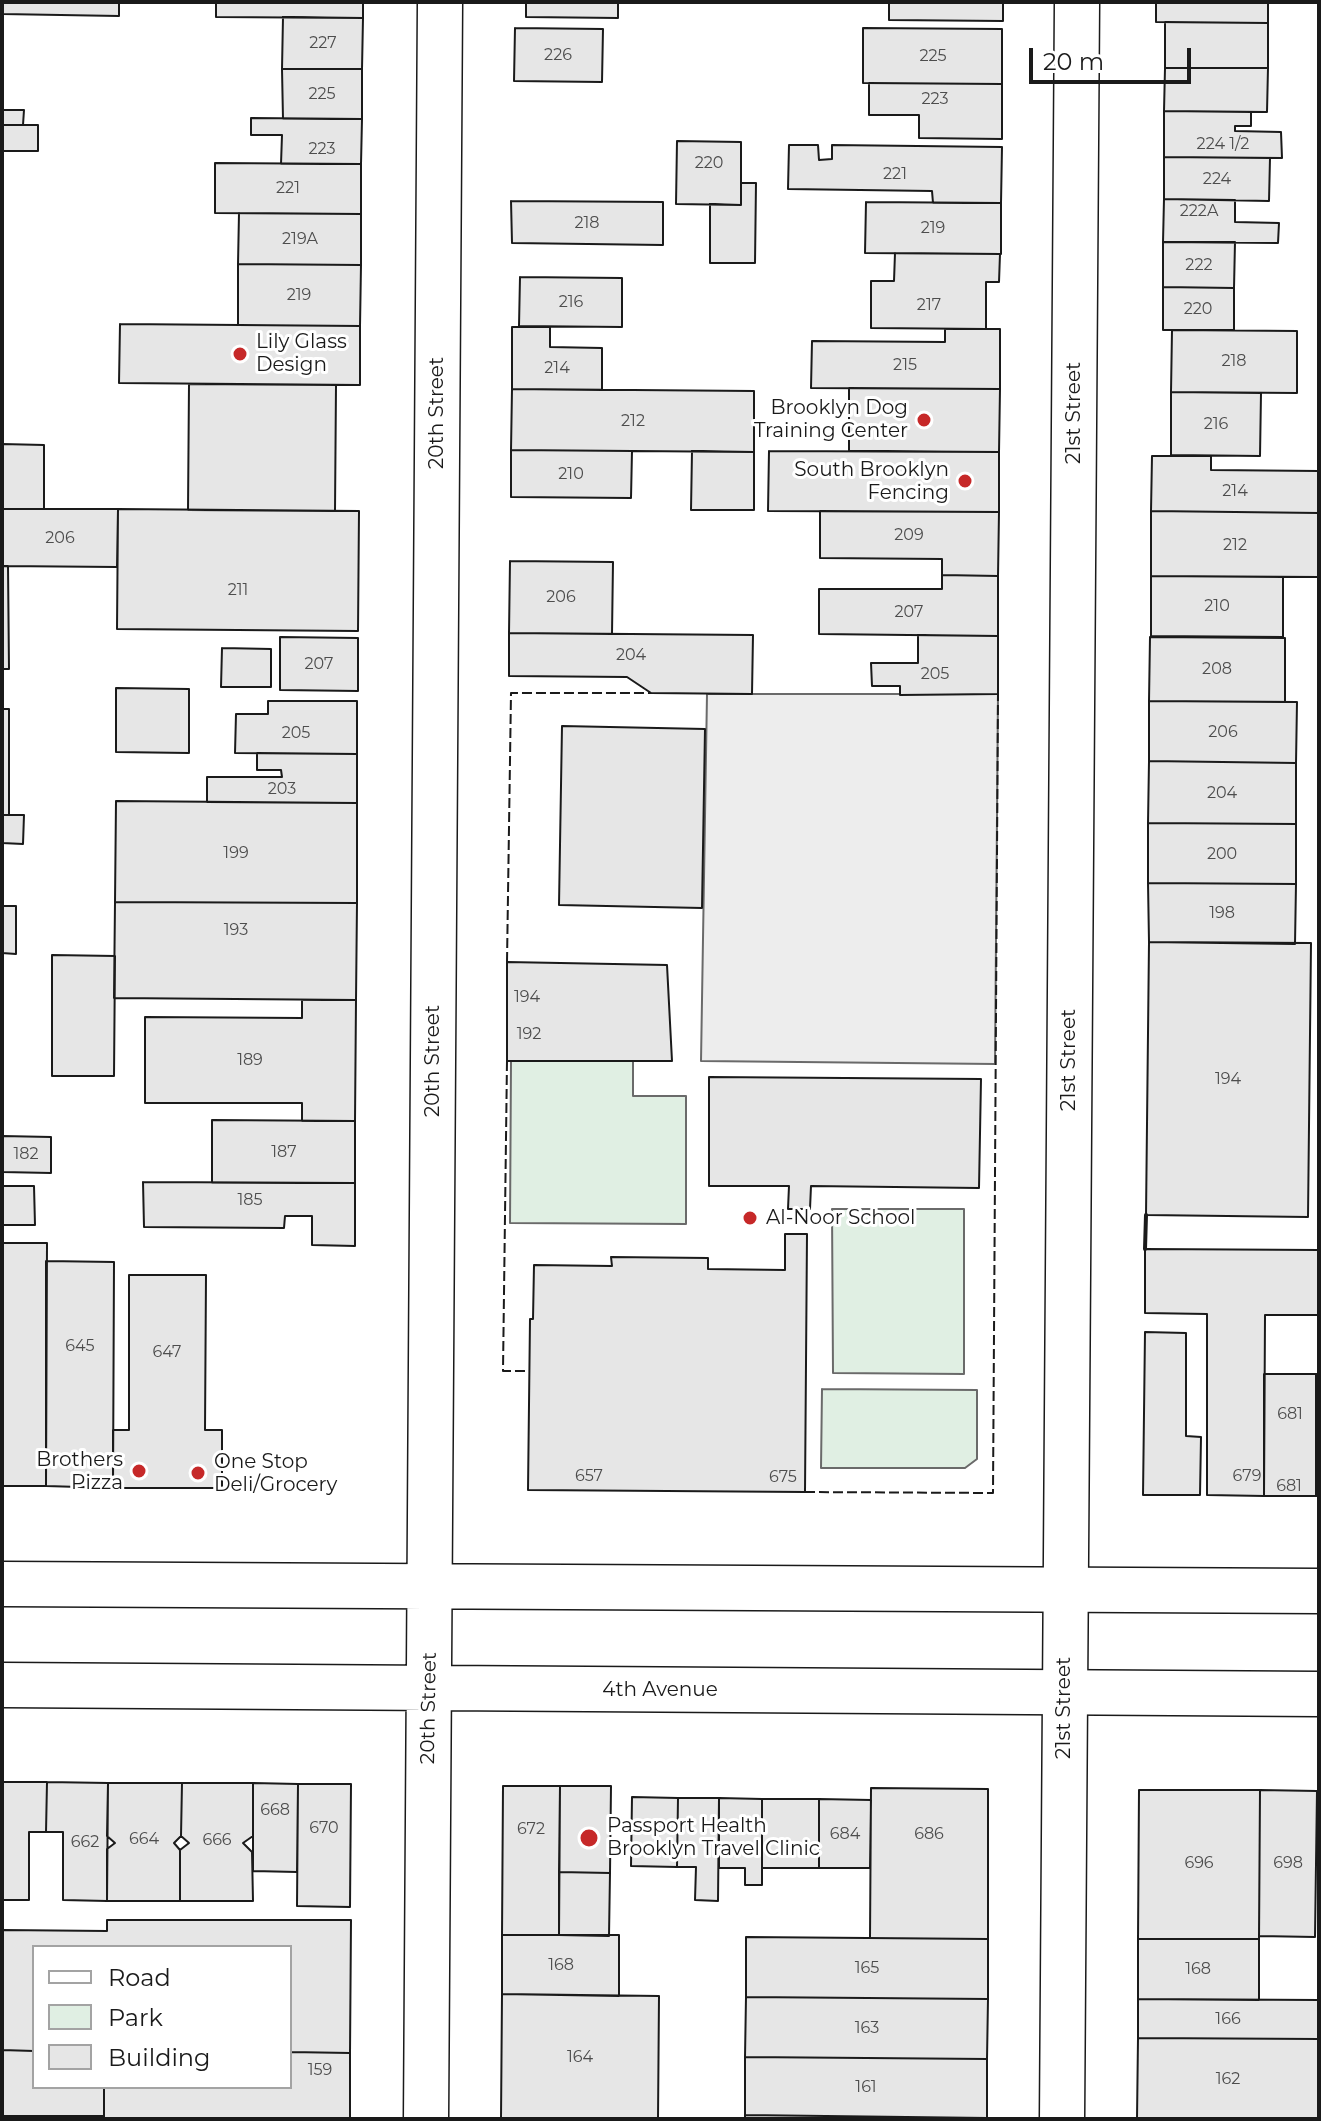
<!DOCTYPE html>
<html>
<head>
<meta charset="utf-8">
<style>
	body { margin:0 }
	#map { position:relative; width:1321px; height:2121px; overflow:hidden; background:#fff; font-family:Montserrat,sans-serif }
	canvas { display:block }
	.frame { position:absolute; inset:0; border:4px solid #1a1a1a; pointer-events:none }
	.legend { position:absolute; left:32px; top:1945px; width:260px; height:144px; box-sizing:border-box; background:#fff; border:2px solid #a3a3a3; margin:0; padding:10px 14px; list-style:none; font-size:24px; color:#1a1a1a }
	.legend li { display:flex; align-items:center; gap:16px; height:40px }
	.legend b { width:40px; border:2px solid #a3a3a3 }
	.scale { position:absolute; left:1029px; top:48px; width:162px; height:36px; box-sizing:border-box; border:4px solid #1a1a1a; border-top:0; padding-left:10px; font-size:24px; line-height:28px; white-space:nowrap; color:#1a1a1a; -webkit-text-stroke:6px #fff; paint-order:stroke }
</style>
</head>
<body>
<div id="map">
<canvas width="1321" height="2121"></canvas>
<div class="frame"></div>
<ul class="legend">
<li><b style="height:10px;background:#fff"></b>Road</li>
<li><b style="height:22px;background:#e0efe3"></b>Park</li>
<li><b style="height:22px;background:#e6e6e6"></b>Building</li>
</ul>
<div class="scale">20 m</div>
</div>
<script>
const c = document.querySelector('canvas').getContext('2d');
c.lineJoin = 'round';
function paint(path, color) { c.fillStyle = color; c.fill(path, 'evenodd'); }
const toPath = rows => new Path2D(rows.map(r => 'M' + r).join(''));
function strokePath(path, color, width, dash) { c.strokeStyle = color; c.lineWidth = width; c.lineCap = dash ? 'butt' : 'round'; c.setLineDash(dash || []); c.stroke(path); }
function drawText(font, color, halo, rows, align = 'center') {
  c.font = font + ' Montserrat,sans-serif'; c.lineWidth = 6; c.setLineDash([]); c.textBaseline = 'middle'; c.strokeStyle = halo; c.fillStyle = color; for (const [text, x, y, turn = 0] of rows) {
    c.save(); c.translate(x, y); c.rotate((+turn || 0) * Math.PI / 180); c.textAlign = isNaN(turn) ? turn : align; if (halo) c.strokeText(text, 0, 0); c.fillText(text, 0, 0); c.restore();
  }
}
const green = toPath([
	[511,1061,633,1061,633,1096,686,1096,686,1224,510,1223,511,1061],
	[832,1209,964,1209,964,1374,833,1373,832,1209],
	[822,1389,977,1390,977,1459,965,1468,821,1468,822,1389]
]);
paint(green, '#e0efe3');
strokePath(green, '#6a6a6a', 2);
const parking = toPath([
	[707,694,998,694,995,1064,701,1061,707,694]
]);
paint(parking, '#ededed');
strokePath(parking, '#6a6a6a', 2);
const building = toPath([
	[2,2,119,2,119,16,2,14,2,2],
	[216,2,363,2,363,18,216,17,216,2],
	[526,2,618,2,618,18,526,17,526,2],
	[889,2,1003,2,1003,21,889,20,889,2],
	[1156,2,1268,2,1268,23,1156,22,1156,2],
	[283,17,363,18,362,69,282,69,283,17],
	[1165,22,1268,23,1268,68,1165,68,1165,22],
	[515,28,603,29,602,82,514,81,515,28],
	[863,28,1002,29,1002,84,863,83,863,28],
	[1165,68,1268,68,1267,112,1164,111,1165,68],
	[282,69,362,69,362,119,283,119,282,69],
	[869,83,1002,84,1002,139,919,138,919,115,869,115,869,83],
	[2,88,3,110,24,110,23,125,2,125,2,88],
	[1164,111,1251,112,1251,126,1235,126,1235,131,1281,132,1282,158,1164,157,1164,111],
	[251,118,362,119,361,164,281,164,282,135,251,135,251,118],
	[2,125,38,125,38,151,2,151,2,125],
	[677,141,741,142,741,205,676,204,677,141],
	[789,145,818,145,819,160,832,159,832,145,1002,147,1001,203,933,203,932,191,788,189,789,145],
	[1164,157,1270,158,1269,201,1164,199,1164,157],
	[215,163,361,164,361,214,215,213,215,163],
	[741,183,756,183,755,263,710,263,710,204,741,205,741,183],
	[1164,199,1235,200,1235,222,1279,223,1278,243,1163,242,1164,199],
	[511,201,663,202,663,245,512,243,511,201],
	[866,202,1001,203,1001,254,865,253,866,202],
	[239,213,361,214,361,265,238,264,239,213],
	[1163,242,1235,242,1234,288,1163,287,1163,242],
	[895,253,1000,254,999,282,986,282,986,329,871,328,871,281,894,281,895,253],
	[238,264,361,265,360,326,238,325,238,264],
	[520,277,622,278,622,327,519,326,520,277],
	[1163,287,1234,288,1234,330,1163,330,1163,287],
	[120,324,360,326,360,385,119,383,120,324],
	[512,327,550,327,550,347,602,348,602,390,512,389,512,327],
	[945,329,1000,329,1000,389,811,388,812,341,945,342,945,329],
	[1172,330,1297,331,1297,393,1171,392,1172,330],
	[189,384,336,385,335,511,188,510,189,384],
	[849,388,1000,389,999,452,849,451,849,388],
	[512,389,754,391,754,452,511,450,512,389],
	[1171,392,1261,393,1260,456,1171,455,1171,392],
	[2,444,44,445,44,509,2,509,2,444],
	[511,450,632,451,631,498,511,497,511,450],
	[692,451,754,452,754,510,691,510,692,451],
	[769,451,999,452,999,512,768,511,769,451],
	[1152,456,1211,456,1211,470,1319,471,1319,513,1151,511,1152,456],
	[2,509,118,509,117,567,2,566,2,509],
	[118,509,359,511,358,631,117,629,118,509],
	[820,511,999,512,998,576,942,575,942,559,820,558,820,511],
	[1151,511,1319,513,1319,577,1151,576,1151,511],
	[510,561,613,562,612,634,509,633,510,561],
	[2,566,8,566,9,669,2,669,2,566],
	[942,575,998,576,998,636,819,634,819,589,942,589,942,575],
	[1151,576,1283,577,1283,637,1151,636,1151,576],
	[509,633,753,635,752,694,651,693,627,677,509,676,509,633],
	[918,635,998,636,998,694,900,695,900,686,872,686,871,663,918,663,918,635],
	[280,637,358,638,358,691,280,690,280,637],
	[1150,637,1285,638,1285,702,1149,701,1150,637],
	[222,648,271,649,271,687,221,687,222,648],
	[116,688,189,689,189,753,116,752,116,688],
	[268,701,357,701,357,754,235,753,236,714,268,714,268,701],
	[1149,701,1297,702,1296,763,1149,761,1149,701],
	[2,709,9,709,9,815,2,815,2,709],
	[562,726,705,729,702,908,559,905,562,726],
	[257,753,357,754,357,803,207,802,207,777,282,777,281,770,257,770,257,753],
	[1149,761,1296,763,1296,824,1148,823,1149,761],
	[116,801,357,803,357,903,115,902,116,801],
	[2,815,24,815,23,844,2,843,2,815],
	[1148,823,1296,824,1296,884,1148,883,1148,823],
	[1148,883,1296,884,1295,944,1149,942,1148,883],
	[115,902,357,903,356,1000,114,998,115,902],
	[2,906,16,906,16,954,2,953,2,906],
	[1149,942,1311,943,1308,1217,1146,1215,1149,942],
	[52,955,115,956,114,1076,52,1076,52,955],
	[507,962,667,965,672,1061,507,1061,507,962],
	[302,1000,356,1000,355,1121,302,1121,302,1103,145,1103,145,1017,302,1018,302,1000],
	[709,1077,981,1079,979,1188,811,1186,810,1209,788,1209,789,1186,709,1186,709,1077],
	[212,1120,355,1121,355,1183,212,1183,212,1120],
	[2,1136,51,1137,51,1173,2,1172,2,1136],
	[143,1182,355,1183,355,1246,312,1245,312,1216,285,1216,284,1228,144,1227,143,1182],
	[2,1186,34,1186,35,1225,2,1225,2,1186],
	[785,1234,807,1234,805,1492,528,1490,530,1319,533,1319,534,1265,612,1266,611,1257,708,1258,708,1269,785,1270,785,1234],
	[2,1243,47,1243,46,1486,2,1486,2,1243],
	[1145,1249,1319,1250,1319,1315,1265,1315,1264,1496,1207,1495,1207,1314,1145,1313,1145,1249],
	[46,1261,114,1262,113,1488,46,1486,46,1261],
	[129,1275,206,1275,205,1430,222,1430,222,1488,113,1488,113,1430,129,1430,129,1275],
	[1145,1332,1186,1333,1186,1436,1201,1437,1200,1495,1143,1495,1145,1332],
	[1264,1374,1316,1374,1316,1496,1264,1496,1264,1374],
	[1316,1374,1319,1374,1319,1496,1316,1496,1316,1374],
	[2,1782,47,1782,46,1832,29,1832,29,1900,2,1900,2,1782],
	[47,1782,108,1783,107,1901,63,1900,63,1832,46,1832,47,1782],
	[108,1783,182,1783,181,1836,174,1843,180,1850,180,1901,107,1901,107,1849,115,1843,107,1836,108,1783],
	[182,1783,253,1783,253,1836,243,1843,252,1852,253,1901,180,1901,180,1850,189,1843,181,1836,182,1783],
	[253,1783,298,1784,297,1872,253,1871,253,1783],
	[298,1784,351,1784,350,1907,297,1906,298,1784],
	[503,1786,560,1786,559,1935,502,1935,503,1786],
	[560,1786,611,1786,610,1873,559,1872,560,1786],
	[871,1788,988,1789,988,1939,870,1938,871,1788],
	[1139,1790,1260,1790,1259,1939,1138,1939,1139,1790],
	[1260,1790,1317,1791,1315,1937,1259,1936,1260,1790],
	[632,1797,678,1798,677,1867,631,1866,632,1797],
	[678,1798,719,1798,718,1901,695,1900,696,1867,677,1867,678,1798],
	[719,1798,762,1799,762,1885,745,1885,745,1868,719,1868,719,1798],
	[762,1799,819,1799,819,1868,762,1868,762,1799],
	[819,1799,871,1800,870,1868,819,1868,819,1799],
	[559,1872,610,1873,609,1936,559,1935,559,1872],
	[107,1920,351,1920,350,2053,290,2052,290,1947,34,1947,34,2051,2,2050,2,1930,107,1931,107,1920],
	[502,1935,619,1935,619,1996,502,1994,502,1935],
	[746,1937,988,1939,988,1999,746,1997,746,1937],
	[1138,1939,1259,1939,1259,2000,1138,1999,1138,1939],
	[502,1994,659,1996,658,2119,501,2119,502,1994],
	[746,1997,988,1999,987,2059,745,2057,746,1997],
	[1138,1999,1319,2000,1319,2039,1138,2038,1138,1999],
	[1138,2038,1319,2039,1319,2119,1137,2119,1138,2038],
	[2,2050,34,2051,34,2087,104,2087,104,2116,2,2116,2,2050],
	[290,2052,350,2053,350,2119,104,2119,104,2087,290,2087,290,2052],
	[745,2057,987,2059,987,2118,745,2115,745,2057],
	[745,2115,987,2118,987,2119,745,2119,745,2115],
	[2,2116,104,2116,104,2119,2,2119,2,2116]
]);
paint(building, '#e6e6e6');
strokePath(building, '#1a1a1a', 2);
const minor = toPath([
	[1062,2119,1077,2]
]);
const major = toPath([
	[2,1584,1319,1591],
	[2,1685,1319,1694],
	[426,2119,440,2]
]);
strokePath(minor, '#1a1a1a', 47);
strokePath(major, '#1a1a1a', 47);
strokePath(minor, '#fff', 44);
strokePath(major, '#fff', 44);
strokePath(toPath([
	[507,962,511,693,651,693],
	[507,1061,503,1371,529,1371],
	[805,1492,993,1493,998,694]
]), '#1a1a1a', 2, [10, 4]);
strokePath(toPath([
	[1145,1249,1146,1215]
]), '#1a1a1a', 4);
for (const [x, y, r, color] of [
	[240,354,8,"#c62828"],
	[924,420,8,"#c62828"],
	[965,481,8,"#c62828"],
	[750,1218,8,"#c62828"],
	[139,1471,8,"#c62828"],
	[198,1473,8,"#c62828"],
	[589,1838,10,"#c62828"]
]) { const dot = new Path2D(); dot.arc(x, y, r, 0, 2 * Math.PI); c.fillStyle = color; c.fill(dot); strokePath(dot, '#fff', 3); }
drawText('16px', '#4d4d4d', null, [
	["227",323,43],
	["226",558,55],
	["225",933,56],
	["225",322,94],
	["223",935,99],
	["224 1/2",1223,144],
	["223",322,149],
	["220",709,163],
	["221",895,174],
	["224",1217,179],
	["221",288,188],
	["222A",1199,211],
	["218",587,223],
	["219",933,228],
	["219A",300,239],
	["222",1199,265],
	["219",299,295],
	["216",571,302],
	["217",929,305],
	["220",1198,309],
	["218",1234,361],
	["215",905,365],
	["214",557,368],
	["212",633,421],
	["216",1216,424],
	["210",571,474],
	["214",1235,491],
	["209",909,535],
	["206",60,538],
	["212",1235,545],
	["211",238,590],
	["206",561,597],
	["210",1217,606],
	["207",909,612],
	["204",631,655],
	["207",319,664],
	["208",1217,669],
	["205",935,674],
	["206",1223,732],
	["205",296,733],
	["203",282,789],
	["204",1222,793],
	["199",236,853],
	["200",1222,854],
	["198",1222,913],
	["193",236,930],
	["194",527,997],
	["192",529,1034],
	["189",250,1060],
	["194",1228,1079],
	["187",284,1152],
	["182",26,1154],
	["185",250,1200],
	["645",80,1346],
	["647",167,1352],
	["681",1290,1414],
	["657",589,1476],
	["679",1247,1476],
	["675",783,1477],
	["681",1289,1486],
	["668",275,1810],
	["670",324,1828],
	["672",531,1829],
	["684",845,1834],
	["686",929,1834],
	["664",144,1839],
	["666",217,1840],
	["662",85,1842],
	["696",1199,1863],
	["698",1288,1863],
	["168",561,1965],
	["165",867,1968],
	["168",1198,1969],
	["166",1228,2019],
	["163",867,2028],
	["164",580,2057],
	["159",320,2070],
	["162",1228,2079],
	["161",866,2087]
]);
drawText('20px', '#1a1a1a', '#fff', [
	["Lily Glass",256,342],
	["Design",256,365],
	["Brooklyn Dog",908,408,"right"],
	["Training Center",908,431,"right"],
	["South Brooklyn",949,470,"right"],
	["Fencing",949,493,"right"],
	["Al-Noor School",766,1218],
	["Brothers",123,1460,"right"],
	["Pizza",123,1483,"right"],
	["One Stop",214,1462],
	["Deli/Grocery",214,1485],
	["Passport Health",607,1826],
	["Brooklyn Travel Clinic",607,1849]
], 'left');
drawText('20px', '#1a1a1a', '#fff', [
	["20th Street",437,413,-90],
	["21st Street",1074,413,-90],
	["21st Street",1069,1060,-90],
	["20th Street",433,1061,-90],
	["4th Avenue",660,1690],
	["20th Street",429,1708,-89],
	["21st Street",1064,1708,-90]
]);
</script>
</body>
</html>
